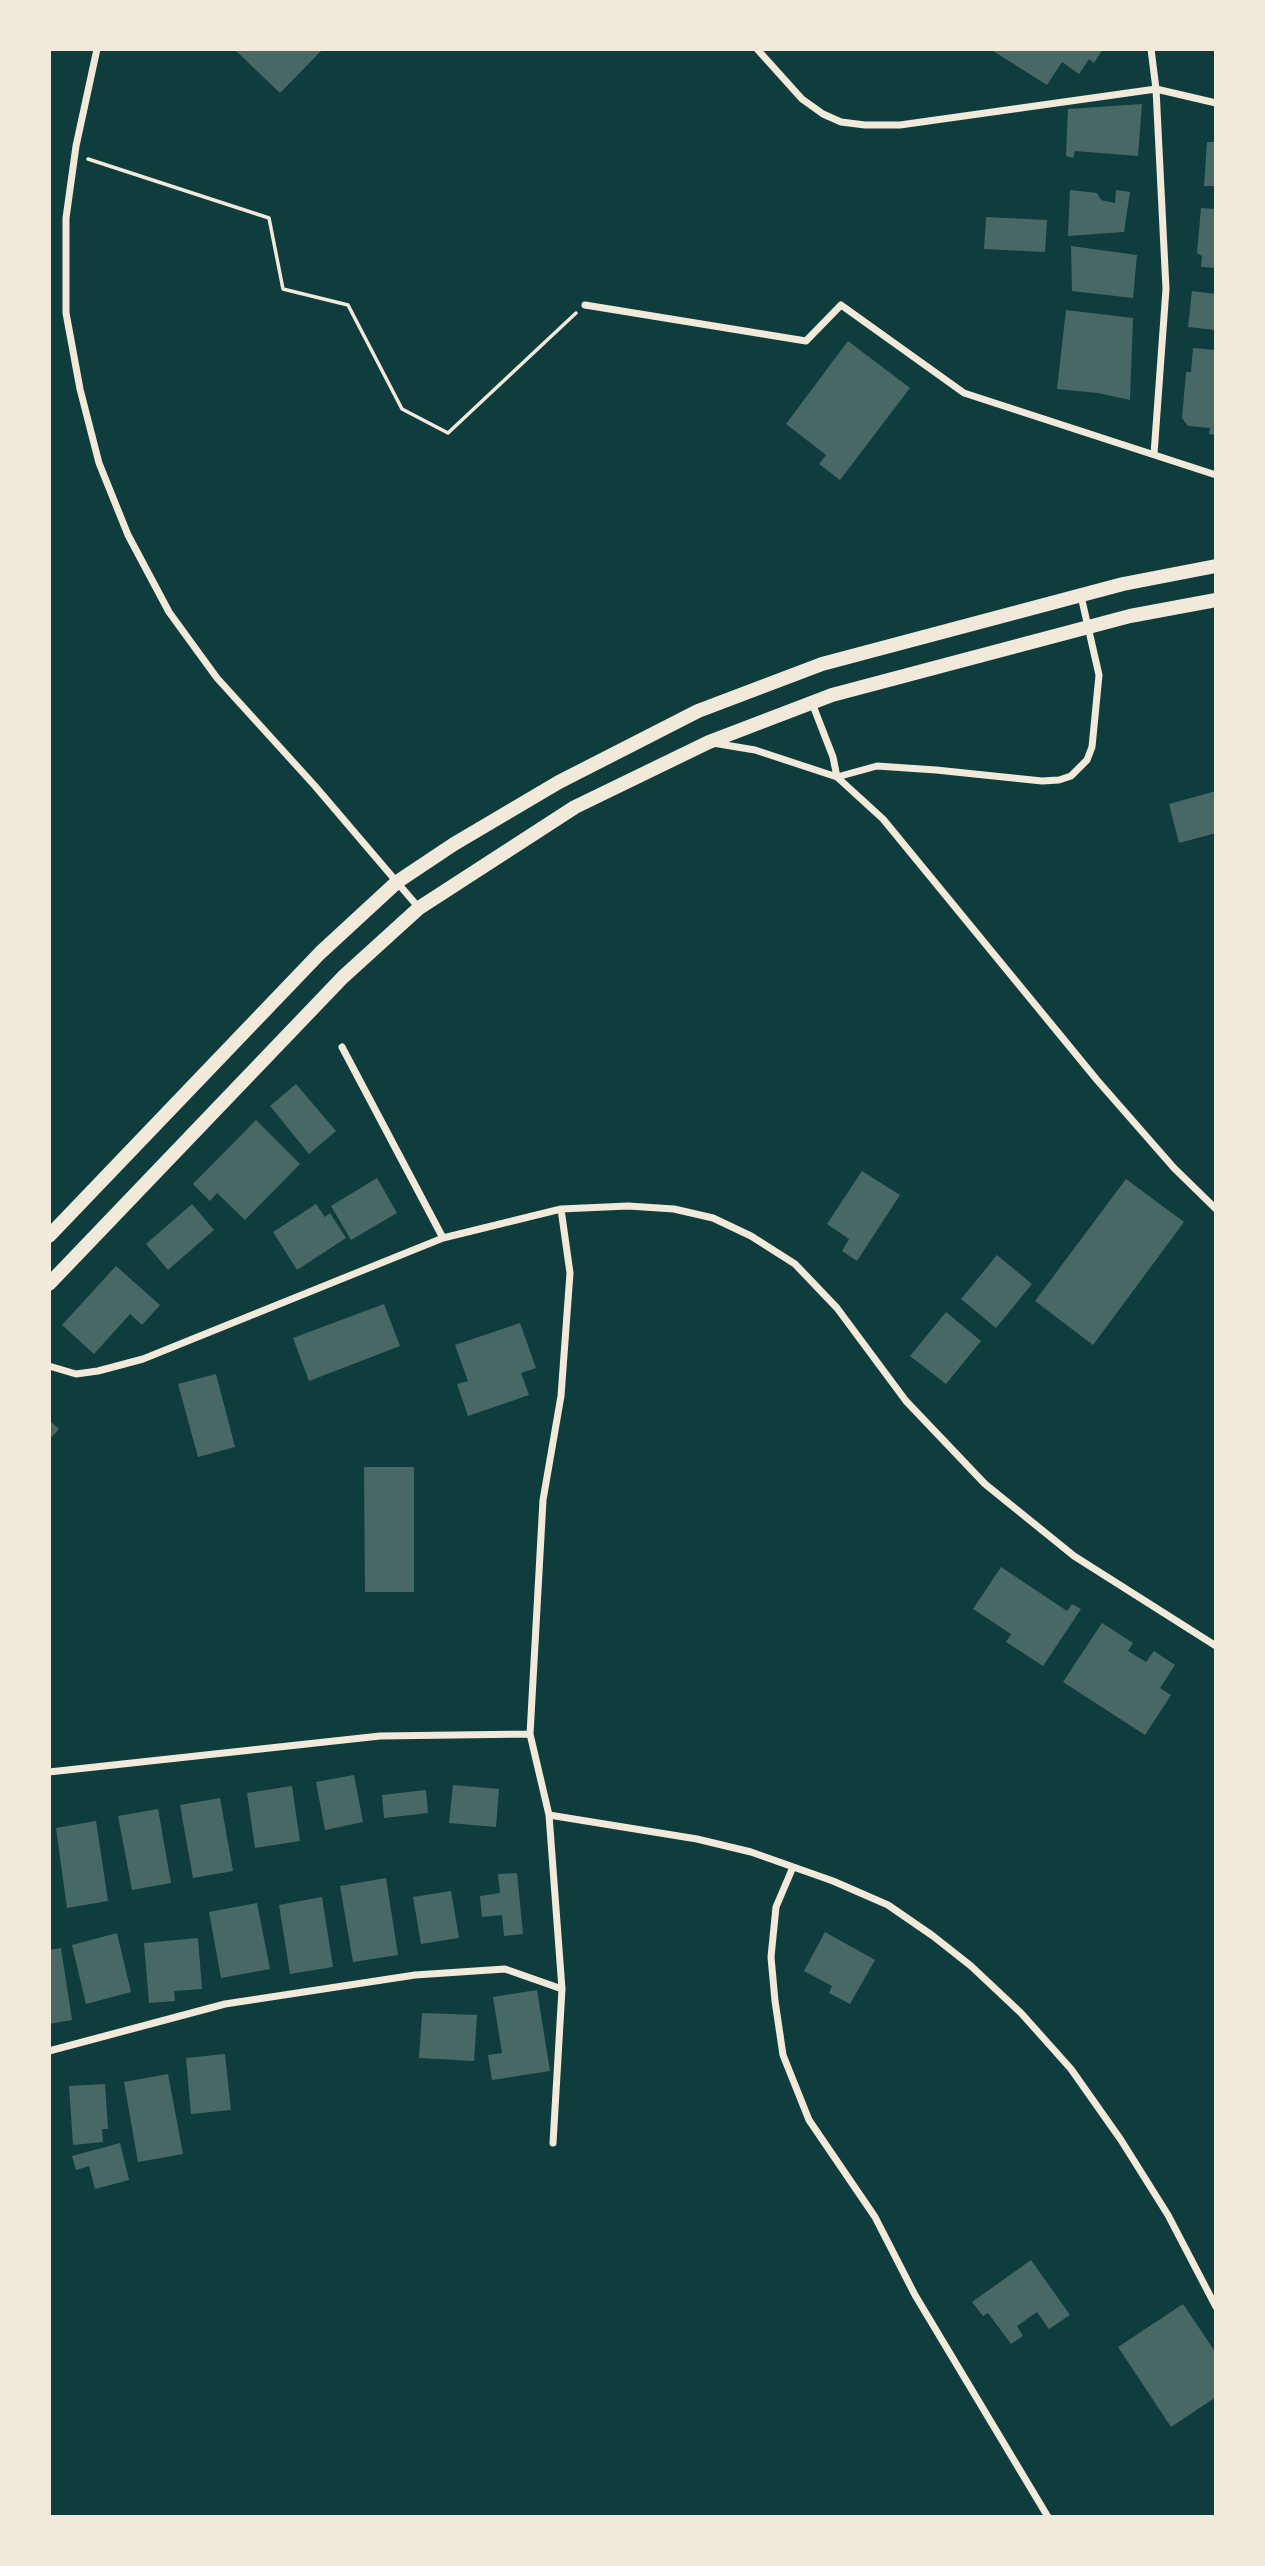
<!DOCTYPE html>
<html>
<head>
<meta charset="utf-8">
<style>
	body { margin:0 }
	#map { position:relative; width:1265px; height:2566px; overflow:hidden; background:#0f3d3e; font-family:Ubuntu,sans-serif }
	canvas { display:block }
	.frame { position:absolute; inset:0; border:51px solid #f1e9da; pointer-events:none }
</style>
</head>
<body>
<div id="map">
<canvas width="1265" height="2566"></canvas>
<div class="frame"></div>
</div>
<script>
const c = document.querySelector('canvas').getContext('2d');
c.lineJoin = 'round';
function paint(path, color) { c.fillStyle = color; c.fill(path, 'evenodd'); }
const toPath = rows => new Path2D(rows.map(r => 'M' + r).join(''));
function strokePath(path, color, width, dash) { c.strokeStyle = color; c.lineWidth = width; c.lineCap = dash ? 'butt' : 'round'; c.setLineDash(dash || []); c.stroke(path); }
paint(toPath([
	[234,49,323,49,280,93],
	[990,49,1103,49,1094,63,1089,59,1079,74,1062,62,1047,85],
	[1142,104,1138,156,1075,151,1073,158,1066,156,1068,109],
	[1207,142,1216,142,1216,186,1204,186],
	[1070,190,1097,193,1101,200,1115,203,1116,190,1130,192,1124,232,1068,236],
	[1201,208,1216,209,1216,268,1201,267,1202,256,1197,253],
	[986,217,1047,220,1045,252,984,249],
	[1071,246,1137,255,1133,298,1072,291],
	[1192,291,1216,294,1216,330,1188,327],
	[1066,310,1133,318,1130,400,1098,393,1057,389],
	[848,341,910,388,840,480,819,464,826,455,786,424],
	[1193,348,1216,350,1216,435,1209,434,1210,428,1188,426,1182,418,1186,372,1191,372],
	[1216,791,1216,833,1179,843,1169,804],
	[296,1084,336,1131,309,1154,270,1106],
	[256,1120,300,1164,245,1220,217,1193,210,1201,193,1184],
	[862,1171,900,1195,857,1261,842,1251,849,1239,827,1224],
	[377,1178,397,1213,351,1240,331,1206],
	[1126,1179,1184,1222,1093,1345,1035,1301],
	[192,1204,214,1230,168,1270,146,1244],
	[316,1204,325,1217,330,1213,346,1238,297,1270,273,1232],
	[997,1255,1032,1284,996,1328,961,1299],
	[116,1266,160,1305,142,1325,130,1314,94,1354,62,1325],
	[384,1304,400,1346,309,1381,293,1338],
	[946,1312,981,1341,946,1384,910,1356],
	[520,1323,536,1368,521,1373,529,1395,468,1416,457,1384,468,1381,455,1345],
	[216,1374,235,1447,198,1457,178,1384],
	[49,1420,59,1429,49,1440],
	[364,1467,414,1467,414,1592,365,1592],
	[1001,1567,1067,1611,1072,1604,1081,1609,1043,1666,1006,1642,1011,1634,973,1609],
	[1102,1623,1133,1643,1128,1651,1146,1662,1154,1651,1175,1665,1160,1688,1171,1695,1145,1735,1063,1682],
	[354,1775,363,1822,325,1830,316,1782],
	[453,1785,499,1789,496,1827,449,1823],
	[292,1786,300,1841,255,1848,247,1793],
	[426,1790,428,1813,384,1818,382,1795],
	[220,1798,233,1871,193,1878,180,1805],
	[158,1809,171,1883,132,1890,118,1816],
	[96,1821,108,1901,67,1908,56,1828],
	[517,1873,523,1934,504,1936,502,1915,482,1917,480,1896,500,1893,498,1874],
	[386,1878,398,1955,353,1962,340,1886],
	[451,1891,459,1938,421,1944,413,1897],
	[322,1897,333,1967,290,1974,279,1905],
	[257,1903,270,1969,221,1978,209,1912],
	[825,1932,875,1960,850,2004,829,1993,832,1986,804,1971],
	[117,1933,131,1992,86,2004,72,1945],
	[198,1938,202,1989,174,1991,175,2001,149,2003,144,1943],
	[61,1948,72,2020,49,2024,49,1950],
	[537,1990,550,2071,492,2080,488,2055,502,2053,493,1997],
	[422,2013,477,2015,474,2061,419,2058],
	[225,2054,231,2110,191,2114,186,2058],
	[168,2074,183,2154,138,2162,124,2082],
	[105,2084,108,2129,102,2129,103,2142,73,2145,69,2086],
	[120,2143,129,2180,95,2189,89,2166,76,2170,72,2156],
	[1031,2260,1070,2315,1049,2329,1037,2312,1017,2326,1023,2336,1011,2344,988,2313,983,2316,972,2302],
	[1183,2304,1216,2353,1216,2397,1171,2427,1118,2347]
]), '#486865');
strokePath(toPath([
	[88,159,269,218,283,289,348,305,402,409,448,433,576,313]
]), '#f1e9da', 3.5);
strokePath(toPath([
	[97,49,76,146,66,218,66,313,80,389,99,463,128,535,169,612,217,678,315,786,419,908],
	[757,49,802,99,823,114,841,122,865,125,900,125,1156,89,1216,103],
	[1151,49,1156,89,1166,289,1154,454],
	[585,305,806,341,841,305,964,393,1216,475],
	[812,703,833,757,837,777],
	[713,743,755,750,837,777,883,819,1097,1080,1174,1168,1216,1209],
	[837,777,877,766,936,770,1042,781,1059,780,1071,776,1087,760,1092,747,1099,675,1081,596],
	[342,1047,443,1238],
	[49,1366,76,1374,98,1371,143,1359,443,1238,561,1209,628,1206,674,1209,713,1218,751,1236,795,1264,837,1308,906,1401,985,1484,1074,1556,1216,1646],
	[530,1734,549,1815,562,1989,553,2143],
	[49,1772,380,1736,530,1734,543,1500,561,1396,570,1273,561,1209],
	[549,1815,697,1839,751,1852,833,1881,888,1905,933,1936,971,1966,1021,2013,1071,2069,1121,2140,1168,2215,1216,2307],
	[793,1867,776,1907,771,1957,775,2001,783,2055,809,2120,875,2217,915,2295,1048,2517],
	[49,2051,225,2004,415,1975,505,1969,562,1989]
]), '#f1e9da', 7);
strokePath(toPath([
	[49,1236,320,953,397,882,454,844,559,782,698,711,822,664,1123,584,1216,566],
	[49,1284,343,977,419,908,575,807,709,742,832,695,1130,616,1216,600]
]), '#f1e9da', 14);
</script>
</body>
</html>
